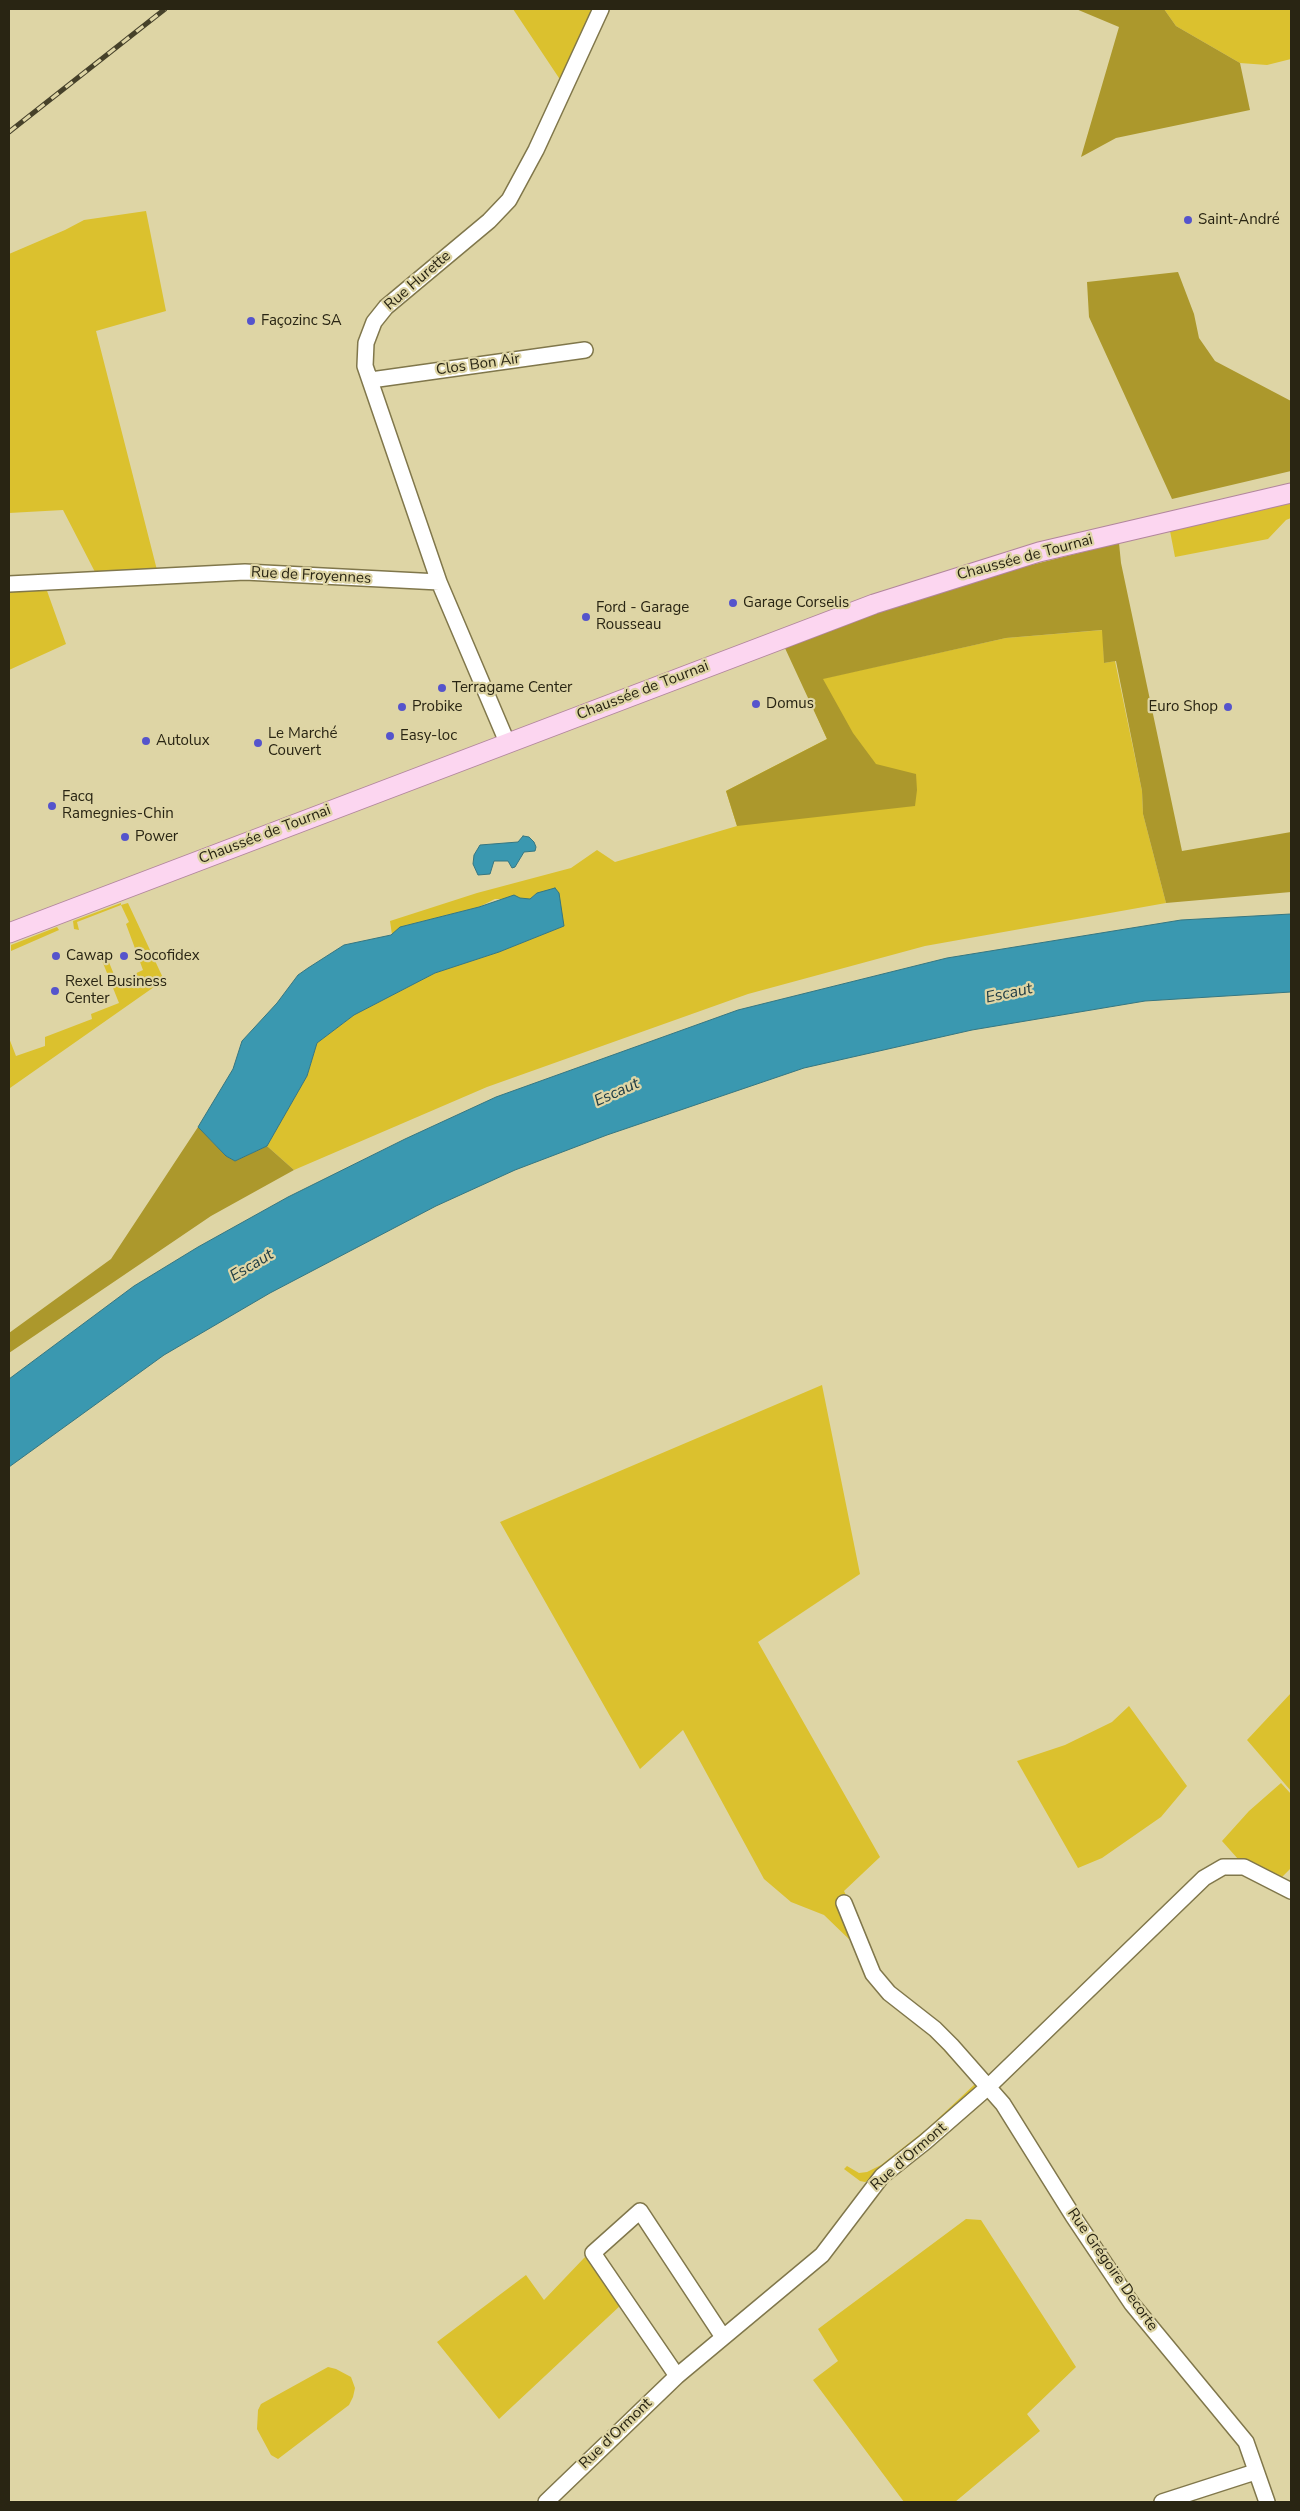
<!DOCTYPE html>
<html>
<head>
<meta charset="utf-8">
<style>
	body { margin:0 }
	#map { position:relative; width:1300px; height:2511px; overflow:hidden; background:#ded5a5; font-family:"Nunito Sans",sans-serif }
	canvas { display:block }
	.frame { position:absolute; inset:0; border:10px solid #292513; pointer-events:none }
</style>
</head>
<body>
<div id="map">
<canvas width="1300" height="2511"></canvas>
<div class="frame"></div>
</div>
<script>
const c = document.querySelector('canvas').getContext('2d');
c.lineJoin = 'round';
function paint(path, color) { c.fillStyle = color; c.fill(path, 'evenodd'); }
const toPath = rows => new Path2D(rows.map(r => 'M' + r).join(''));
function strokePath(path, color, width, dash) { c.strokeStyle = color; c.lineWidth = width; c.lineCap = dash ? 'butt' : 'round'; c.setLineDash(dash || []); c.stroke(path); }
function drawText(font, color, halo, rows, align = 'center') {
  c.font = font + ' "Nunito Sans",sans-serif'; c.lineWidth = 4.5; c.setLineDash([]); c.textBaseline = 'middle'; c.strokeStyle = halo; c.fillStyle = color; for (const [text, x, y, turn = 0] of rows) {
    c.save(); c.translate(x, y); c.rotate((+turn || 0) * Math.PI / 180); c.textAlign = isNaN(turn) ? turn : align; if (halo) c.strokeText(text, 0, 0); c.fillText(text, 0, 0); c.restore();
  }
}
paint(toPath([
	[513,9,595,9,561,81],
	[1164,9,1291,9,1291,59,1267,65,1240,63,1176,26],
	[146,211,166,311,96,331,157,570,95,572,63,510,9,513,9,254,65,230,84,220],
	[1291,502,1291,518,1286,520,1268,539,1175,557,1170,531],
	[46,588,66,644,9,670,9,591],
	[1103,630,1104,663,1115,661,1142,791,1143,814,1166,903,925,946,748,994,487,1087,294,1170,267,1146,307,1076,317,1043,354,1015,435,973,499,952,564,926,537,893,530,899,495,899,479,907,400,927,392,935,390,921,477,893,571,868,597,850,615,862,737,826,726,791,827,739,802,683,1006,638],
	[121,903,121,905,128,903,164,980,10,1088,9,1038,16,1056,45,1046,45,1037,92,1019,91,1014,119,1003,99,953,104,950,117,982,143,970,126,924,129,922,121,905,77,922,79,930,74,929,73,921],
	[57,927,59,930,11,951,11,945],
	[822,1385,860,1574,758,1642,880,1857,844,1891,864,1933,853,1943,824,1915,791,1902,764,1879,683,1730,640,1769,500,1522],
	[1291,1693,1291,1791,1247,1740],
	[1129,1706,1187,1786,1161,1817,1102,1858,1078,1868,1017,1761,1065,1745,1112,1722],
	[1281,1783,1291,1794,1291,1868,1281,1878,1238,1859,1222,1841,1249,1811],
	[924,2029,977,2079,978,2087,871,2180,865,2182,860,2181,844,2169,847,2166,859,2173,867,2172,881,2165,928,2128,975,2084],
	[966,2219,981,2220,1076,2367,1027,2414,1040,2431,955,2502,904,2502,813,2380,838,2361,818,2329],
	[585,2257,622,2304,499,2419,437,2342,526,2275,544,2300],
	[328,2367,336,2369,351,2377,355,2388,353,2397,349,2405,278,2459,271,2455,257,2429,258,2410,261,2404]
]), '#dbc12e');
paint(toPath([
	[1076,9,1164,9,1176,26,1240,63,1250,110,1116,138,1081,157,1119,27],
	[1178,272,1194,314,1199,338,1215,361,1291,401,1291,471,1172,499,1089,317,1087,282],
	[1119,543,1121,563,1182,851,1291,832,1291,892,1166,903,1143,814,1142,791,1116,661,1104,663,1102,630,1006,638,823,679,853,733,876,764,916,774,917,790,915,806,737,826,726,791,827,739,784,646,878,612,995,574],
	[198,1127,226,1156,235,1161,267,1146,294,1170,211,1216,9,1353,9,1333,111,1259]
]), '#ac982c');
const water = toPath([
	[523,836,529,837,534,842,536,847,535,851,524,852,515,867,512,868,508,861,494,861,490,874,478,875,473,864,474,855,480,845,518,842,523,836],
	[555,888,559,893,564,926,499,952,435,973,354,1015,317,1043,307,1076,267,1146,235,1161,226,1156,198,1127,233,1069,242,1041,277,1003,298,975,308,968,344,945,391,935,400,927,479,907,514,895,520,898,530,899,537,893,555,888],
	[1291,914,1291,992,1145,1001,972,1030,804,1068,607,1135,515,1170,436,1206,270,1293,164,1355,9,1467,9,1379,134,1286,198,1247,288,1197,405,1139,496,1097,738,1010,947,958,1181,920,1291,914]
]);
paint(water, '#3a98b0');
strokePath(water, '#357681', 1);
const minor = toPath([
	[371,380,585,350],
	[439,582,365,366,366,343,374,322,386,307,489,221,509,200,536,150,601,9],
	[9,584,245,572,439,582,507,742],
	[844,1903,873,1974,889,1993,935,2029,951,2045,1003,2104,1073,2216,1132,2304,1246,2442,1267,2502],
	[677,2376,593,2253,640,2211,723,2337],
	[546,2502,677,2376,822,2255,882,2176,925,2142,987,2088,1204,1878,1223,1867,1244,1867,1291,1891],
	[1162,2502,1255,2472]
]);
const major = toPath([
	[9,933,874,604,1039,552,1291,493]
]);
strokePath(minor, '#80774b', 18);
strokePath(major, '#b1869c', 21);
strokePath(minor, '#fff', 15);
strokePath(major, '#fcd6f0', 19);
const rail = toPath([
	[9,132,165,9]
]);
strokePath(rail, '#46412a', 5);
strokePath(rail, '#ded5a5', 3, [9]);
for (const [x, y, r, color] of [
	[1188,220,5,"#5554cc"],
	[251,321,5,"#5554cc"],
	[733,603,5,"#5554cc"],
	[586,617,5,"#5554cc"],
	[442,688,5,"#5554cc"],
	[756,704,5,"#5554cc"],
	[402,707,5,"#5554cc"],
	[1228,707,5,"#5554cc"],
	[390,736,5,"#5554cc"],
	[146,741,5,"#5554cc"],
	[258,743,5,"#5554cc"],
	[52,806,5,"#5554cc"],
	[125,837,5,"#5554cc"],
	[56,956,5,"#5554cc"],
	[124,956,5,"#5554cc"],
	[55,991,5,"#5554cc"]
]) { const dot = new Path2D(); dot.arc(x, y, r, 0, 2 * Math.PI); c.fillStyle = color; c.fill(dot); strokePath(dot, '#ded5a5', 2); }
drawText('15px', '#292513', '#ded5a5', [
	["Saint-André",1198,220],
	["Façozinc SA",261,321],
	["Garage Corselis",743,603],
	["Ford - Garage",596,608],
	["Rousseau",596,625],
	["Terragame Center",452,688],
	["Domus",766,704],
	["Probike",412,707],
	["Euro Shop",1218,707,"right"],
	["Le Marché",268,734],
	["Couvert",268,751],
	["Easy-loc",400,736],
	["Autolux",156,741],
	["Facq",62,797],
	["Ramegnies-Chin",62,814],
	["Power",135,837],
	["Cawap",66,956],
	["Socofidex",134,956],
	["Rexel Business",65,982],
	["Center",65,999]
], 'left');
drawText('15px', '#292513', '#ded5a5', [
	["Rue Hurette",418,281,-41],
	["Clos Bon Air",478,365,-8],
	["Chaussée de Tournai",1025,558,-15],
	["Rue de Froyennes",311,576,3],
	["Chaussée de Tournai",643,691,-21],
	["Chaussée de Tournai",265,835,-21],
	["Rue d'Ormont",909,2157,-41],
	["Rue Grégoire Decorte",1112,2270,55],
	["Rue d'Ormont",616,2434,-44]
]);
drawText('italic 16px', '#203d45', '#ded5a5', [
	["Escaut",1009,994,-12],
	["Escaut",617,1093,-24],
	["Escaut",252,1266,-31]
]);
</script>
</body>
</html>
